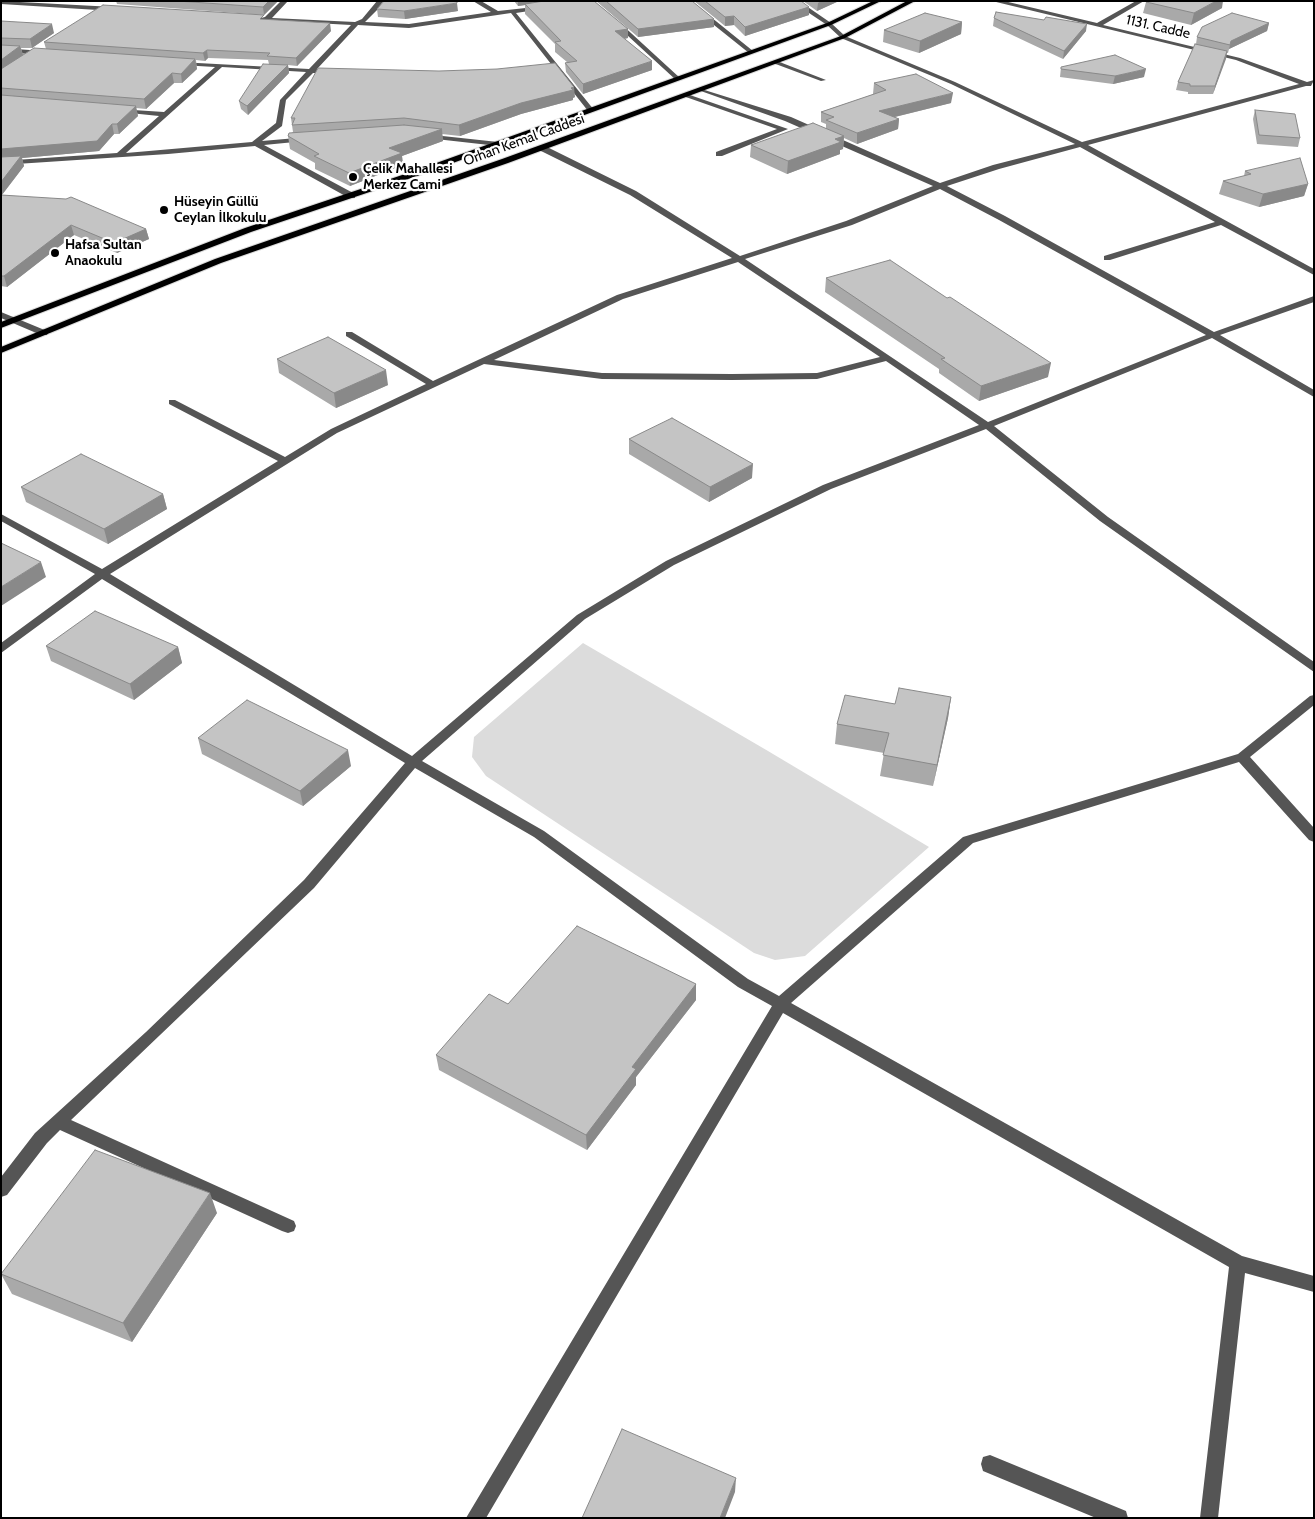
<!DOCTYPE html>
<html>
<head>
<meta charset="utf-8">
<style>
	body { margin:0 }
	#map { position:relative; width:1315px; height:1519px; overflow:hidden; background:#fff; font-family:Cabin,sans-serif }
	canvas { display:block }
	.frame { position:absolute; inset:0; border:2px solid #000; pointer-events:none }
</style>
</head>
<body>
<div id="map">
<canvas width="1315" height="1519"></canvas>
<div class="frame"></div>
</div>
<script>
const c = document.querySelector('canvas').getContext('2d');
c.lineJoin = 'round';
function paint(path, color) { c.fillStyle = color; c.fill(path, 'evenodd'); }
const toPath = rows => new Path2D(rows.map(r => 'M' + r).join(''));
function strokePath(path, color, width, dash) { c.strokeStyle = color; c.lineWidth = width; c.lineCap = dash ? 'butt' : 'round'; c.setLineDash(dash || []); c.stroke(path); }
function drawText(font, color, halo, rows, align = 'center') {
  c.font = font + ' Cabin,sans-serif'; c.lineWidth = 4.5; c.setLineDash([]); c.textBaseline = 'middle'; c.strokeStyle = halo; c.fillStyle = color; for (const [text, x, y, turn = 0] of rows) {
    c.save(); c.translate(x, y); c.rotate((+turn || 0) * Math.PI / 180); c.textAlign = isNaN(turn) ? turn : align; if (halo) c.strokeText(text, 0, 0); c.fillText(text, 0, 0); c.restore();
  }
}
paint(toPath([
	[583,643,768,751,929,847,805,956,775,960,754,953,486,776,472,757,474,737]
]), '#dcdcdc');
const major = toPath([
	[873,1,881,1,831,25,420,175,251,232,1,328,1,322,245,228,414,171,827,23,873,1],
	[907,1,915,1,845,38,508,163,221,263,1,353,1,347,215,259,502,159,841,36,907,1]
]);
strokePath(major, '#dbdbdb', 2);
paint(toPath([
	[1,1,114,7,117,9,114,11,1,4,1,1],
	[281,1,288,1,272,18,355,22,362,19,377,1,383,1,379,8,365,22,409,24,491,12,473,1,481,1,498,11,544,6,542,9,516,13,594,110,588,111,511,13,409,28,358,25,317,69,333,70,336,72,335,73,313,73,286,100,282,126,262,141,308,137,308,141,305,141,264,145,355,194,355,198,349,198,255,146,168,154,1,165,1,161,117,153,159,116,120,112,116,110,118,109,164,112,215,67,181,65,179,64,179,62,309,69,351,25,261,20,261,18,265,17,281,1],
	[222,67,306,72,280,100,276,123,252,142,126,153,222,67],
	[586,1,593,1,619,22,680,78,680,80,676,80,615,24,586,1],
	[684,1,691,1,753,51,753,53,749,53,684,1],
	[791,1,799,1,831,23,845,36,955,82,1082,142,1299,84,1236,60,992,1,1004,1,1097,23,1136,1,1144,1,1103,25,1240,58,1307,82,1314,80,1311,86,1306,86,1088,145,1314,269,1314,275,1221,225,1110,260,1104,260,1104,256,1215,222,1080,147,999,169,947,186,1005,216,1214,332,1314,296,1314,302,1220,335,1314,390,1314,397,1212,338,994,426,1108,517,1314,662,1314,672,1100,521,986,429,831,489,674,565,585,619,422,761,544,831,748,979,779,996,963,837,1238,754,1310,696,1314,695,1314,705,1250,757,1314,828,1314,842,1309,840,1239,762,973,843,791,1003,1242,1256,1314,1276,1314,1292,1245,1273,1218,1518,1200,1518,1229,1267,783,1013,486,1518,466,1518,772,1006,738,987,534,837,415,768,314,888,71,1120,294,1221,296,1226,294,1231,288,1233,282,1231,60,1130,47,1143,7,1195,1,1197,1,1177,35,1133,146,1032,304,880,405,763,102,579,1,653,1,643,95,574,1,521,1,514,102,569,278,461,169,404,169,400,175,400,285,457,331,429,426,384,346,336,346,332,352,332,433,381,617,295,732,258,630,195,539,150,539,146,545,146,636,191,740,256,846,221,933,186,785,121,698,90,698,88,791,117,940,183,993,165,1075,144,951,84,841,38,827,25,791,1],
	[940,189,999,220,1206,335,988,422,745,259,852,225,940,189],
	[738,262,880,357,817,373,732,374,602,373,494,360,623,299,738,262],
	[886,361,979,425,823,485,666,561,577,615,412,756,110,574,337,433,484,364,602,379,732,380,817,379,886,361],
	[1,48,44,51,47,53,44,55,1,52,1,48],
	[773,61,777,61,826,80,821,81,773,63,773,61],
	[683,94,687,94,788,129,722,156,716,156,716,152,777,129,683,96,683,94],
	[424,134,498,142,502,144,498,146,427,138,423,136,424,134],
	[1,312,47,331,48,333,47,335,41,335,1,318,1,312],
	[990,1455,1126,1511,1128,1518,1096,1518,983,1471,981,1464,983,1457,990,1455]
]), '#555');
paint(major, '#000');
paint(toPath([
	[116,1,278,1,264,15,117,4],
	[514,1,594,1,628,29,628,38,625,39,652,70,583,94,566,72,565,63,567,62,555,52,555,44,525,14,525,5,518,6],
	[596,1,692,1,714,19,714,27,638,37],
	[694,1,801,1,809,15,745,36,734,25,725,26],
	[803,1,839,1,817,11],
	[1146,2,1222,8,1191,25,1143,13],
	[377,9,458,11,405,19,378,17],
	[994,18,1086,31,1063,59,993,26],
	[265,19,331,31,297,66,288,65,289,73,248,115,241,109,239,101,269,64,268,60,208,58,205,61,196,60,197,69,182,83,174,83,146,109,136,108,138,116,119,134,114,134,99,151,22,158,24,166,2,195,146,229,149,239,117,253,74,235,7,287,1,286,1,21,54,33,32,48,21,48,23,55,46,49,44,42],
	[962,22,961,34,919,53,883,42,884,30],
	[1269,23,1267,31,1229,49,1228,53,1227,53,1213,94,1188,94,1188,92,1176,90,1178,82,1196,44,1197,37],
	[1061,67,1144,77,1113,84,1060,77],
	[874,83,951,103,895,117,899,119,898,129,857,144,844,138,843,149,840,150,840,154,787,174,750,157,751,145,826,128,826,124,821,122,821,112,874,94,873,94],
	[575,97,573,98,573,100,521,114,460,136,442,134,443,141,402,156,403,165,350,186,315,169,315,163,290,149,288,136,293,132,291,118],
	[1255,110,1300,138,1298,147,1257,144,1253,119],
	[1245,171,1308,184,1304,196,1259,207,1219,194,1223,181,1244,176],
	[826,278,1048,377,979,401,939,373,939,369,825,292],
	[277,359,388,385,336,408,279,373],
	[629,439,752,478,709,502,629,454],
	[21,487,163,494,167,509,108,544,26,502],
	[46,646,178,647,182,663,134,700,51,661],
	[951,697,948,718,933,786,880,776,884,753,835,744,837,724,895,704],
	[198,738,351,766,303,806,202,754],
	[696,984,696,1000,636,1077,636,1085,587,1150,439,1070,436,1055,508,1004],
	[217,1213,132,1342,12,1294,1,1274]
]), '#a9a9a9');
paint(toPath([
	[269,1,278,1,264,15,263,7],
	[518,1,555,1,518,6],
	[821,1,839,1,817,11,818,3],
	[1216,1,1223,1,1222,8,1191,25,1194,13],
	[457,3,458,11,405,19,404,11],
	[809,7,809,15,745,36,745,27],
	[734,16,734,25,725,26,725,17],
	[714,19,714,27,638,37,638,29],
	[962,22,961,34,919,53,920,41],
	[330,23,331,31,297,66,296,58],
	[1269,23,1267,31,1229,49,1228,53,1231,41],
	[52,24,54,33,32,48,30,39],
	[1087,24,1086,31,1063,59,1064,51],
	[628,29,628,38,615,40,615,31],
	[20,46,23,55,1,71,1,60],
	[207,50,208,58,205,61,203,53],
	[1227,51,1226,59,1213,94,1215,86],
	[195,59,197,69,182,83,181,74],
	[652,61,652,70,583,94,583,84],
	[288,65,289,73,248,115,247,106],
	[1146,69,1144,77,1113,84,1115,76],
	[172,73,174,83,146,109,144,99],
	[574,87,575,97,573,98,573,100,521,114,460,136,459,125,521,103],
	[953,93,951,103,878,121,879,111],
	[136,106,138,116,119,134,117,124],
	[899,119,898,129,857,144,857,133],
	[112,124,114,134,99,151,22,158,24,166,1,196,1,149],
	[442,129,443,141,402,156,403,165,350,186,349,173,389,148],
	[844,136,843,149,840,150,840,154,787,174,788,161,835,139],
	[1308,184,1304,196,1259,207,1263,194],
	[71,225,74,235,7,287,4,276],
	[146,229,149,239,117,253,114,243],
	[1051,363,1048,377,979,401,981,386],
	[386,370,388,385,336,408,334,393],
	[753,464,752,478,709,502,710,487],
	[163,494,167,509,108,544,104,529],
	[41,562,46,577,1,606,1,587],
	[178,647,182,663,134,700,130,684],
	[951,697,948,718,933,786,937,765],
	[348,750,351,766,303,806,300,791],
	[696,984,696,1000,636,1077,636,1085,587,1150,586,1135,632,1067],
	[210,1193,217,1213,132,1342,123,1323],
	[736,1478,735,1492,725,1518,720,1518]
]), '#898989');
const building = toPath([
	[177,1,269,1,263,7,177,1],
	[384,1,457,1,457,3,404,11,377,9,384,1],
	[544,1,594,1,628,29,615,31,652,61,583,84,565,63,577,61,555,42,561,41,525,4,544,1],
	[606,1,692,1,714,19,638,29,606,1],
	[705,1,801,1,809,7,745,27,734,16,725,17,705,1],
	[1146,1,1216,1,1194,13,1146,2,1146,1],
	[103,5,264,15,260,19,330,23,296,58,267,56,270,53,207,50,203,53,44,42,103,5],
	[996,12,1044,20,1046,17,1087,24,1064,51,994,18,996,12],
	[925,13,962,22,920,41,884,30,925,13],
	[1232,13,1269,23,1231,41,1230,45,1197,37,1202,27,1232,13],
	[1,21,52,24,30,39,1,38,1,21],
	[1195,44,1227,51,1215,86,1190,86,1190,84,1178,82,1195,44],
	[1,45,20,46,1,60,1,45],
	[34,48,195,59,181,74,172,73,144,99,1,88,1,69,34,48],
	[1115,55,1146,69,1115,76,1061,69,1061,67,1115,55],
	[555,63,574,87,571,88,573,90,521,103,459,125,404,118,292,125,295,118,291,118,318,68,439,71,497,69,555,63],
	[263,64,288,65,247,106,239,101,263,64],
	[916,74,953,93,879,111,899,119,857,133,826,120,834,117,821,112,886,90,874,83,916,74],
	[1,95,136,106,117,124,112,124,97,141,1,149,1,95],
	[1255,110,1295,114,1300,138,1259,135,1255,110],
	[813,123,844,136,835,139,841,142,788,161,751,145,813,123],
	[404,125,442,129,389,148,402,153,349,173,314,156,319,154,288,136,289,133,404,125],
	[21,156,1,182,1,157,21,156],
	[1300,158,1308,184,1263,194,1223,181,1251,174,1245,171,1300,158],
	[1,195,66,199,71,197,146,229,114,243,71,225,4,276,1,276,1,195],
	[890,260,947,298,950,297,1051,363,981,386,941,359,945,358,826,278,890,260],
	[328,337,386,370,334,393,277,359,328,337],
	[672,418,753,464,710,487,629,439,672,418],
	[81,454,163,494,104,529,21,487,81,454],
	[1,543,41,562,1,587,1,543],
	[95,611,178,647,130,684,46,646,95,611],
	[899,688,951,697,937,765,883,755,889,733,837,724,845,695,895,704,899,688],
	[247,700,348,750,300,791,198,738,247,700],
	[577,926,696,984,632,1067,636,1069,586,1135,436,1055,489,994,508,1004,577,926],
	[95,1150,210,1193,123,1323,1,1274,95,1150],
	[622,1429,736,1478,720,1518,582,1518,622,1429]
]);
paint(building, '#c4c4c4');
strokePath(building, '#898989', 1);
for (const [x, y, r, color] of [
	[353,177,5,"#000"],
	[164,210,5,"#000"],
	[55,253,5,"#000"]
]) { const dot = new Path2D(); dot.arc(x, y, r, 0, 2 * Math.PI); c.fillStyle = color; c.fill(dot); strokePath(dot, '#fff', 2); }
drawText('14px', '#000', '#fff', [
	["1131. Cadde",1158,27,13],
	["Orhan Kemal Caddesi",524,140,-20]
]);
drawText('bold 14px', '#000', '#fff', [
	["Çelik Mahallesi",363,169],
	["Merkez Cami",363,185],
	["Hüseyin Güllü",174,202],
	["Ceylan İlkokulu",174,218],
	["Hafsa Sultan",65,245],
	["Anaokulu",65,261]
], 'left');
</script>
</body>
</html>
